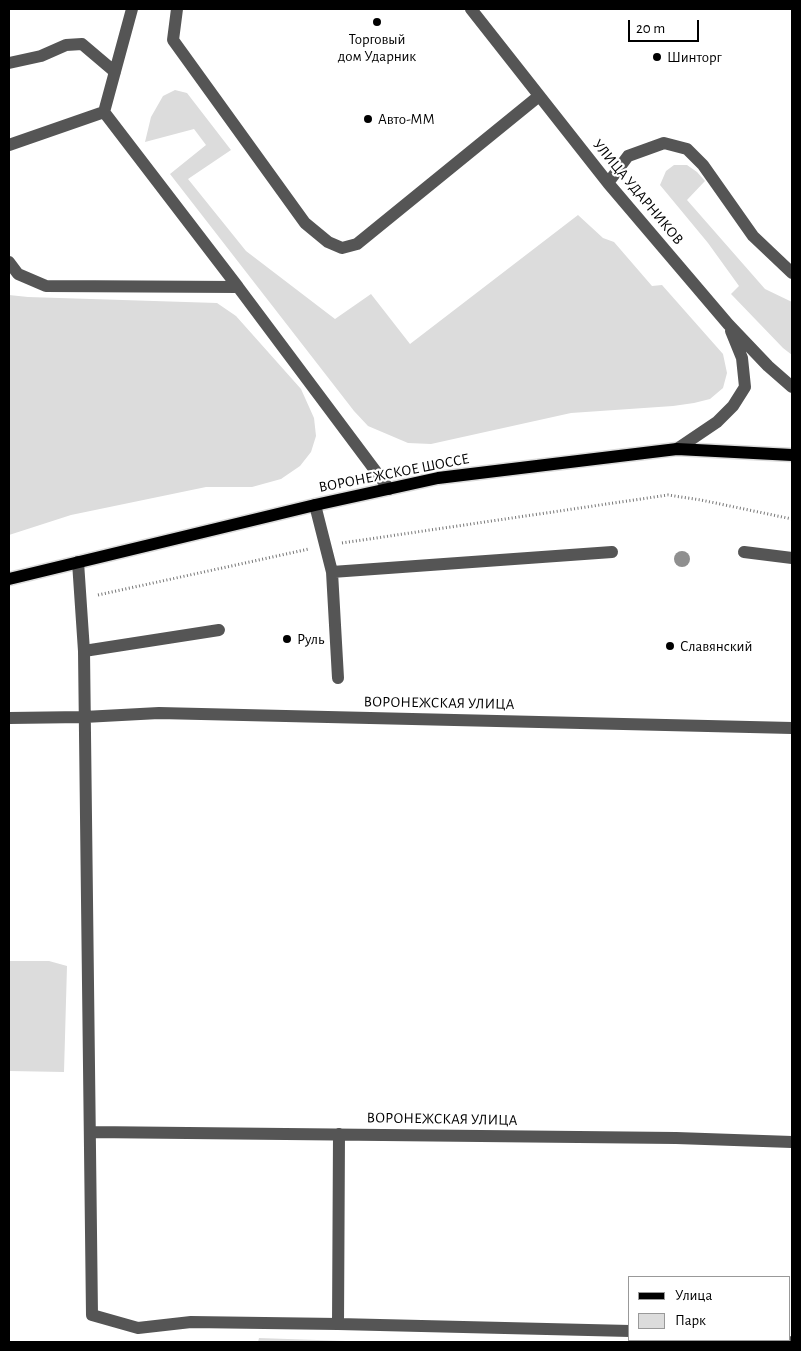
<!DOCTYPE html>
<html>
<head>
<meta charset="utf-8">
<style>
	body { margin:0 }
	#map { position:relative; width:801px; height:1351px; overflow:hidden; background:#fff; font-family:"Alegreya Sans",sans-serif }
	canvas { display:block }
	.frame { position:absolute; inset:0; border:10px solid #000; pointer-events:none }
	.legend { position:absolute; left:628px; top:1276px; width:162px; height:65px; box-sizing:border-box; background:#fff; border:1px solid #999; margin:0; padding:6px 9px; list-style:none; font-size:15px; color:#000 }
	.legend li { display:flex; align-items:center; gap:10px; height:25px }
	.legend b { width:25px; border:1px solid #999 }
	.scale { position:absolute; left:628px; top:20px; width:71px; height:22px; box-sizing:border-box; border:2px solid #000; border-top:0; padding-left:6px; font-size:15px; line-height:18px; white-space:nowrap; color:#000; -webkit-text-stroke:4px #fff; paint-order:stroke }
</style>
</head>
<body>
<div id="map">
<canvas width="801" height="1351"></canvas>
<div class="frame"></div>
<ul class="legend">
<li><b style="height:6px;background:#000"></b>Улица</li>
<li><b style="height:14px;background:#dcdcdc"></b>Парк</li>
</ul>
<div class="scale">20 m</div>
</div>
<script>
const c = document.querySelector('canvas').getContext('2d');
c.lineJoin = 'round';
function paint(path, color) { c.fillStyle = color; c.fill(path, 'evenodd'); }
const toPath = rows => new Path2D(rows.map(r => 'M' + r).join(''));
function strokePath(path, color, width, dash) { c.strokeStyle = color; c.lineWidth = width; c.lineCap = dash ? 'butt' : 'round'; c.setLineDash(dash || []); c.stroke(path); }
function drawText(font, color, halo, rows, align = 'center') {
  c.font = font + ' "Alegreya Sans",sans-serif'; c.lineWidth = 4.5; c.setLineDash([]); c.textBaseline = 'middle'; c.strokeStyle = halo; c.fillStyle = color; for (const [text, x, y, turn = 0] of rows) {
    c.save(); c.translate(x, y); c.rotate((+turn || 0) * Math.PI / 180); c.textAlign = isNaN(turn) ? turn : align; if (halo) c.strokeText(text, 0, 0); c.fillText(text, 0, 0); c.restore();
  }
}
paint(toPath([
	[175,90,187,93,231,150,188,179,246,251,335,319,371,294,410,344,578,215,603,238,614,242,652,286,662,285,723,354,727,373,723,388,710,399,694,403,673,406,571,413,431,444,408,443,368,426,354,411,170,174,206,145,194,129,145,142,151,117,163,96],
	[674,165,687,165,697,172,705,181,687,200,765,289,792,302,792,355,783,348,731,294,739,286,708,243,660,185,666,171],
	[9,295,28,297,217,303,236,316,301,389,314,418,316,436,311,452,300,466,281,479,252,487,206,487,71,515,9,535],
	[9,961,49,961,67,966,64,1072,9,1071],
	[259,1338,375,1342,258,1342]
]), '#dcdcdc');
const major = toPath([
	[9,579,315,505,438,478,677,449,792,455]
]);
strokePath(major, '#dbdbdb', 15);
strokePath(toPath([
	[342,543,668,495,701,500,792,519],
	[98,595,309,549]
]), '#777', 3, [1, 2.5]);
strokePath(toPath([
	[177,9,173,40,305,223,328,242,342,248,357,244,539,96],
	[471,9,608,183,728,324,768,366,792,387],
	[9,63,41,56,66,45,82,44,115,72],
	[104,112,238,287],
	[9,145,104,112,132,9],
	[608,183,628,156,664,143,687,149,703,165,753,236,792,273],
	[9,262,18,274,46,286,238,287,389,489],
	[677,449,717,422,733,406,745,387,742,358,731,331],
	[315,505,332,572,612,552],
	[744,552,792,558],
	[78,562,84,651,92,1315,138,1328,191,1322,338,1324],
	[332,572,338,678],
	[84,651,219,630],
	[9,718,84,717,159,713,792,728],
	[90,1132,676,1138,792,1142],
	[339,1134,338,1324,630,1331],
	[757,1340,789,1342]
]), '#555', 12);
strokePath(major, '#000', 12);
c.fillStyle = '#8f8f8f';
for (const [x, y] of [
	[682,559]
]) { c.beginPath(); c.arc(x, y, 8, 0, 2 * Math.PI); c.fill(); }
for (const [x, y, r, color] of [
	[377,22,5,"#000"],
	[657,57,5,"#000"],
	[368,119,5,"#000"],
	[287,639,5,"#000"],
	[670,646,5,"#000"]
]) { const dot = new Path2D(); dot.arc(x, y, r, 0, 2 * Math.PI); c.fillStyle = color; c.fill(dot); strokePath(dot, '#fff', 2); }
drawText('15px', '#000', '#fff', [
	["Торговый",377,39,"center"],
	["дом Ударник",377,56,"center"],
	["Шинторг",667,57],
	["Авто-ММ",378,119],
	["Руль",297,639],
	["Славянский",680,646]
], 'left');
drawText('15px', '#000', '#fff', [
	["УЛИЦА УДАРНИКОВ",638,192,50],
	["ВОРОНЕЖСКОЕ ШОССЕ",394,473,-11],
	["ВОРОНЕЖСКАЯ УЛИЦА",439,703,1],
	["ВОРОНЕЖСКАЯ УЛИЦА",442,1119,1]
]);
</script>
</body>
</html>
